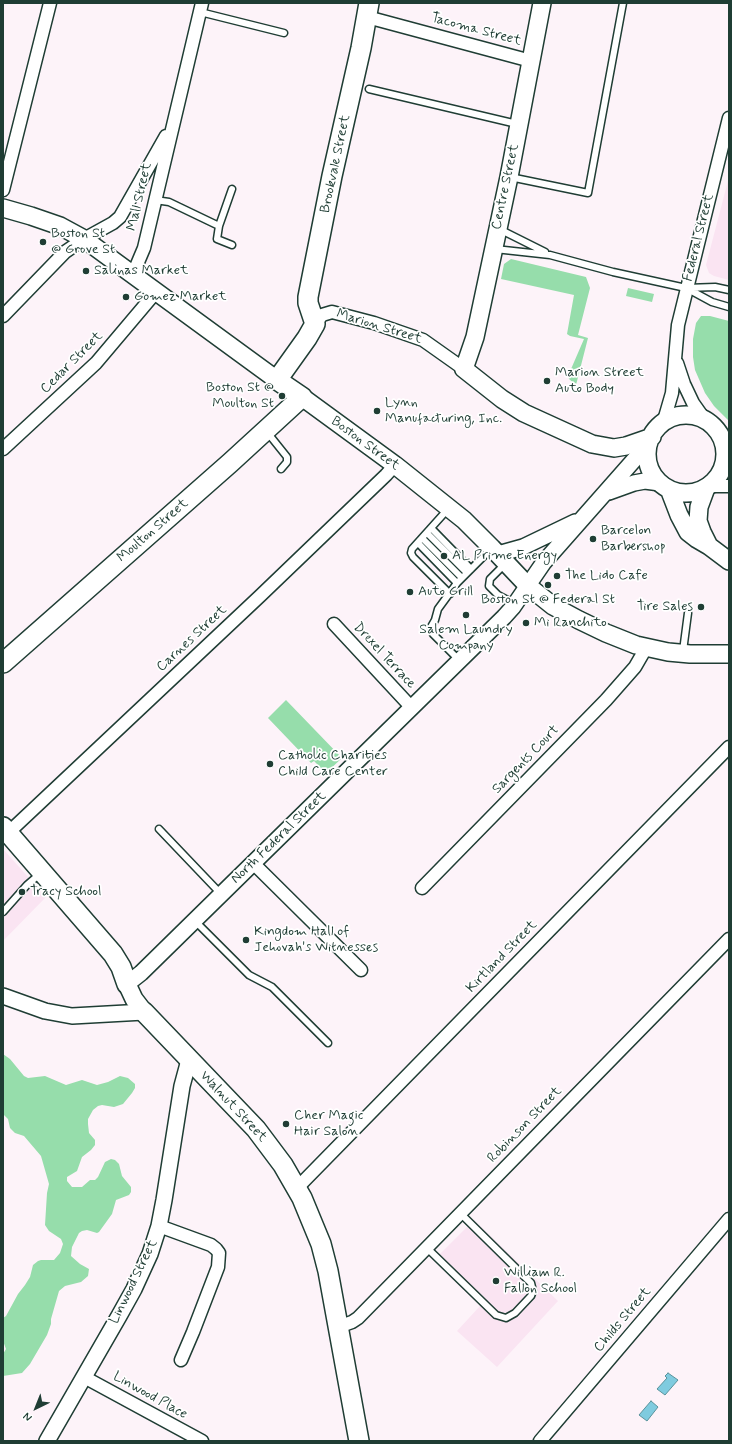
<!DOCTYPE html>
<html>
<head>
<meta charset="utf-8">
<style>
	body { margin:0 }
	#map { position:relative; width:732px; height:1444px; overflow:hidden; background:#fdf3f9; font-family:Mynerve,sans-serif }
	canvas { display:block }
	.frame { position:absolute; inset:0; border:4px solid #1f3d34; pointer-events:none }
	.north { position:absolute; left:16px; top:1388px; width:40px; height:40px; -webkit-text-stroke:3px #fff; paint-order:stroke; rotate:223deg; font-size:11px; font-weight:700; line-height:16px; text-align:center; color:#1f3d34 }
	.north::after { content:''; display:block; margin:auto; width:14px; height:18px; background:#1f3d34; clip-path:polygon(50% 0,100% 100%,50% 72%,0 100%) }
</style>
</head>
<body>
<div id="map">
<canvas width="732" height="1444"></canvas>
<div class="frame"></div>
<div class="north">N</div>
</div>
<script>
const c = document.querySelector('canvas').getContext('2d');
c.lineJoin = 'round';
function paint(path, color) { c.fillStyle = color; c.fill(path, 'evenodd'); }
const toPath = rows => new Path2D(rows.map(r => 'M' + r).join(''));
function strokePath(path, color, width, dash) { c.strokeStyle = color; c.lineWidth = width; c.lineCap = dash ? 'butt' : 'round'; c.setLineDash(dash || []); c.stroke(path); }
function drawText(font, color, halo, rows, align = 'center') {
  c.font = font + ' Mynerve,sans-serif'; c.lineWidth = 3.5; c.setLineDash([]); c.textBaseline = 'middle'; c.strokeStyle = halo; c.fillStyle = color; for (const [text, x, y, turn = 0] of rows) {
    c.save(); c.translate(x, y); c.rotate((+turn || 0) * Math.PI / 180); c.textAlign = isNaN(turn) ? turn : align; if (halo) c.strokeText(text, 0, 0); c.fillText(text, 0, 0); c.restore();
  }
}
paint(toPath([
	[729,177,729,280,714,276,709,273,706,265],
	[3,849,46,897,3,941],
	[474,1220,558,1301,497,1367,457,1331,480,1306,434,1260]
]), '#fae4f2');
paint(toPath([
	[511,259,586,277,590,288,578,335,588,338,576,385,569,379,568,376,584,339,570,336,567,334,574,295,501,279,504,264],
	[628,288,654,294,652,302,626,296],
	[701,316,710,316,729,321,729,421,714,406,705,393,695,370,693,357,693,339,696,323],
	[286,700,342,758,326,773,314,761,311,763,268,718],
	[3,1054,10,1059,24,1076,28,1078,45,1076,66,1085,82,1080,97,1085,108,1082,120,1076,128,1078,135,1084,135,1088,132,1093,123,1104,114,1107,102,1105,98,1106,93,1110,88,1119,88,1124,89,1133,95,1140,95,1145,91,1150,82,1157,77,1171,67,1177,67,1181,72,1187,82,1187,90,1180,95,1180,98,1177,105,1162,111,1159,115,1160,119,1164,122,1176,131,1187,131,1192,129,1195,116,1200,112,1214,99,1232,97,1233,87,1230,82,1231,79,1233,72,1247,71,1256,80,1264,89,1269,88,1276,81,1282,65,1286,59,1291,51,1319,51,1324,47,1335,30,1364,22,1373,3,1376,3,1354,6,1349,3,1341,3,1318,6,1316,18,1294,25,1285,30,1277,33,1265,38,1261,41,1260,54,1260,60,1253,63,1244,61,1239,49,1231,45,1225,47,1193,49,1184,41,1156,24,1136,15,1133,10,1128,8,1119,3,1114]
]), '#96ddab');
const water = toPath([
	[668,1373,678,1380,665,1395,657,1389,667,1378,665,1376,668,1373],
	[651,1401,658,1407,647,1421,639,1415,651,1401]
]);
paint(water, '#7fcbdf');
strokePath(water, '#59929b', 1);
const service = toPath([
	[200,12,284,33],
	[369,89,517,124],
	[510,177,588,193,623,3],
	[155,200,169,202,219,226,217,239,232,245],
	[219,226,232,189],
	[499,229,545,252],
	[495,249,550,255,613,272,686,288,715,287,729,290],
	[688,289,712,302,729,307],
	[267,432,287,457,287,462,281,469],
	[448,509,412,549,411,553,413,557,450,594],
	[431,528,471,569],
	[427,533,467,573],
	[422,538,462,578],
	[418,543,457,583],
	[505,564,490,579,489,586,498,595,515,604],
	[683,651,688,613],
	[459,660,433,634,431,627,435,620,438,609,457,583,491,549],
	[159,829,221,894],
	[3,912,27,885,41,873],
	[194,920,249,975,272,987,328,1043],
	[427,1248,496,1315,506,1318,515,1313,531,1296,533,1291,531,1283,460,1213]
]);
const minor = toPath([
	[367,17,531,61],
	[3,190,50,3],
	[133,274,144,248,202,3],
	[3,316,65,252,84,239,113,223,120,217,166,136],
	[315,324,322,315,332,312,374,323,423,340,464,369],
	[677,363,684,384,693,403,705,420],
	[663,424,672,393,678,325,729,118],
	[725,448,729,457],
	[3,449,96,363,156,292],
	[709,486,729,486],
	[334,624,412,708],
	[8,833,260,596,386,475,395,465],
	[253,863,361,970],
	[422,888,606,700,635,667,646,648],
	[297,1188,729,747],
	[159,1226,211,1245,216,1249,219,1253,218,1267,193,1332,181,1360],
	[338,1327,352,1322,358,1318,729,939],
	[84,1377,202,1441],
	[540,1441,729,1219]
]);
const tertiary = toPath([
	[609,492,634,483,645,481,660,483],
	[498,554,523,547,575,522],
	[127,984,141,973,504,617,513,607,544,562,649,443],
	[3,996,45,1011,72,1016,144,1012],
	[47,1441,119,1316,134,1289,150,1254,159,1226,164,1200,182,1086,189,1060]
]);
const secondary = toPath([
	[542,3,509,177,475,337,464,369,502,399,524,413,592,444,614,448,626,446,652,437],
	[3,208,31,216,60,226,84,239,277,380],
	[302,397,395,465,464,520,492,548,528,586,553,606,579,620,606,633,636,645,668,652,690,654,729,654],
	'647 454a39 39 0 1 1 78 0a39 39 0 1 1-78 0Z',
	[706,488,699,507,698,521,702,532,709,546],
	[669,489,679,515,688,532,697,539,709,546,729,561],
	[127,984,134,999,144,1012]
]);
const primary = toPath([
	[3,663,230,463,302,397,277,380,307,338,315,324,308,303,308,297,332,176,361,48,369,3],
	[3,827,113,954,121,967,127,984],
	[144,1012,256,1129,283,1165,302,1198,321,1244,328,1271,359,1441]
]);
strokePath(service, '#1f3d34', 9);
strokePath(minor, '#1f3d34', 15);
strokePath(tertiary, '#1f3d34', 18);
strokePath(secondary, '#1f3d34', 20);
strokePath(primary, '#1f3d34', 22);
strokePath(service, '#fff', 6);
strokePath(minor, '#fff', 12);
strokePath(tertiary, '#fff', 15);
strokePath(secondary, '#fff', 17);
strokePath(primary, '#fff', 19);
for (const [x, y, r, color] of [
	[43,242,4,"#1f3d34"],
	[86,271,4,"#1f3d34"],
	[126,297,4,"#1f3d34"],
	[547,381,4,"#1f3d34"],
	[282,396,4,"#1f3d34"],
	[377,411,4,"#1f3d34"],
	[593,539,4,"#1f3d34"],
	[444,556,4,"#1f3d34"],
	[557,576,4,"#1f3d34"],
	[548,585,4,"#1f3d34"],
	[410,592,4,"#1f3d34"],
	[701,607,4,"#1f3d34"],
	[466,615,4,"#1f3d34"],
	[526,623,4,"#1f3d34"],
	[270,764,4,"#1f3d34"],
	[22,892,4,"#1f3d34"],
	[246,940,4,"#1f3d34"],
	[286,1124,4,"#1f3d34"],
	[496,1281,4,"#1f3d34"]
]) { const dot = new Path2D(); dot.arc(x, y, r, 0, 2 * Math.PI); c.fillStyle = color; c.fill(dot); strokePath(dot, '#fff', 1.5); }
drawText('14px', '#1f3d34', '#fff', [
	["Tacoma Street",476,30,15],
	["Brookvale Street",336,164,-78],
	["Centre Street",506,187,-78],
	["Mall Street",140,197,-77],
	["Federal Street",699,238,-76],
	["Marion Street",379,327,17],
	["Cedar Street",72,363,-45],
	["Boston Street",365,444,36],
	["Moulton Street",153,531,-41],
	["Carnes Street",192,639,-43],
	["Drexel Terrace",384,656,47],
	["Sargents Court",526,760,-46],
	["North Federal Street",279,838,-44],
	["Kirtland Street",502,957,-46],
	["Walnut Street",233,1107,47],
	["Robinson Street",525,1125,-46],
	["Linwood Street",134,1282,-64],
	["Childs Street",623,1320,-50],
	["Linwood Place",150,1396,29]
]);
drawText('14px', '#1f3d34', '#fff', [
	["Boston St",51,234],
	["@ Grove St",51,250],
	["Salinas Market",94,271],
	["Gomez Market",134,297],
	["Marion Street",555,373],
	["Auto Body",555,389],
	["Boston St @",274,388,"right"],
	["Moulton St",274,404,"right"],
	["Lynn",385,403],
	["Manufacturing, Inc.",385,419],
	["Barcelon",601,531],
	["Barbershop",601,547],
	["AL Prime Energy",452,556],
	["The Lido Cafe",565,576],
	["Auto Grill",418,592],
	["Boston St @ Federal St",548,600,"center"],
	["Tire Sales",693,607,"right"],
	["Mi Ranchito",534,623],
	["Salem Laundry",466,630,"center"],
	["Company",466,646,"center"],
	["Catholic Charities",278,756],
	["Child Care Center",278,772],
	["Tracy School",30,892],
	["Kingdom Hall of",254,932],
	["Jehovah's Witnesses",254,948],
	["Cher Magic",294,1116],
	["Hair Salon",294,1132],
	["William R.",504,1273],
	["Fallon School",504,1289]
], 'left');
</script>
</body>
</html>
